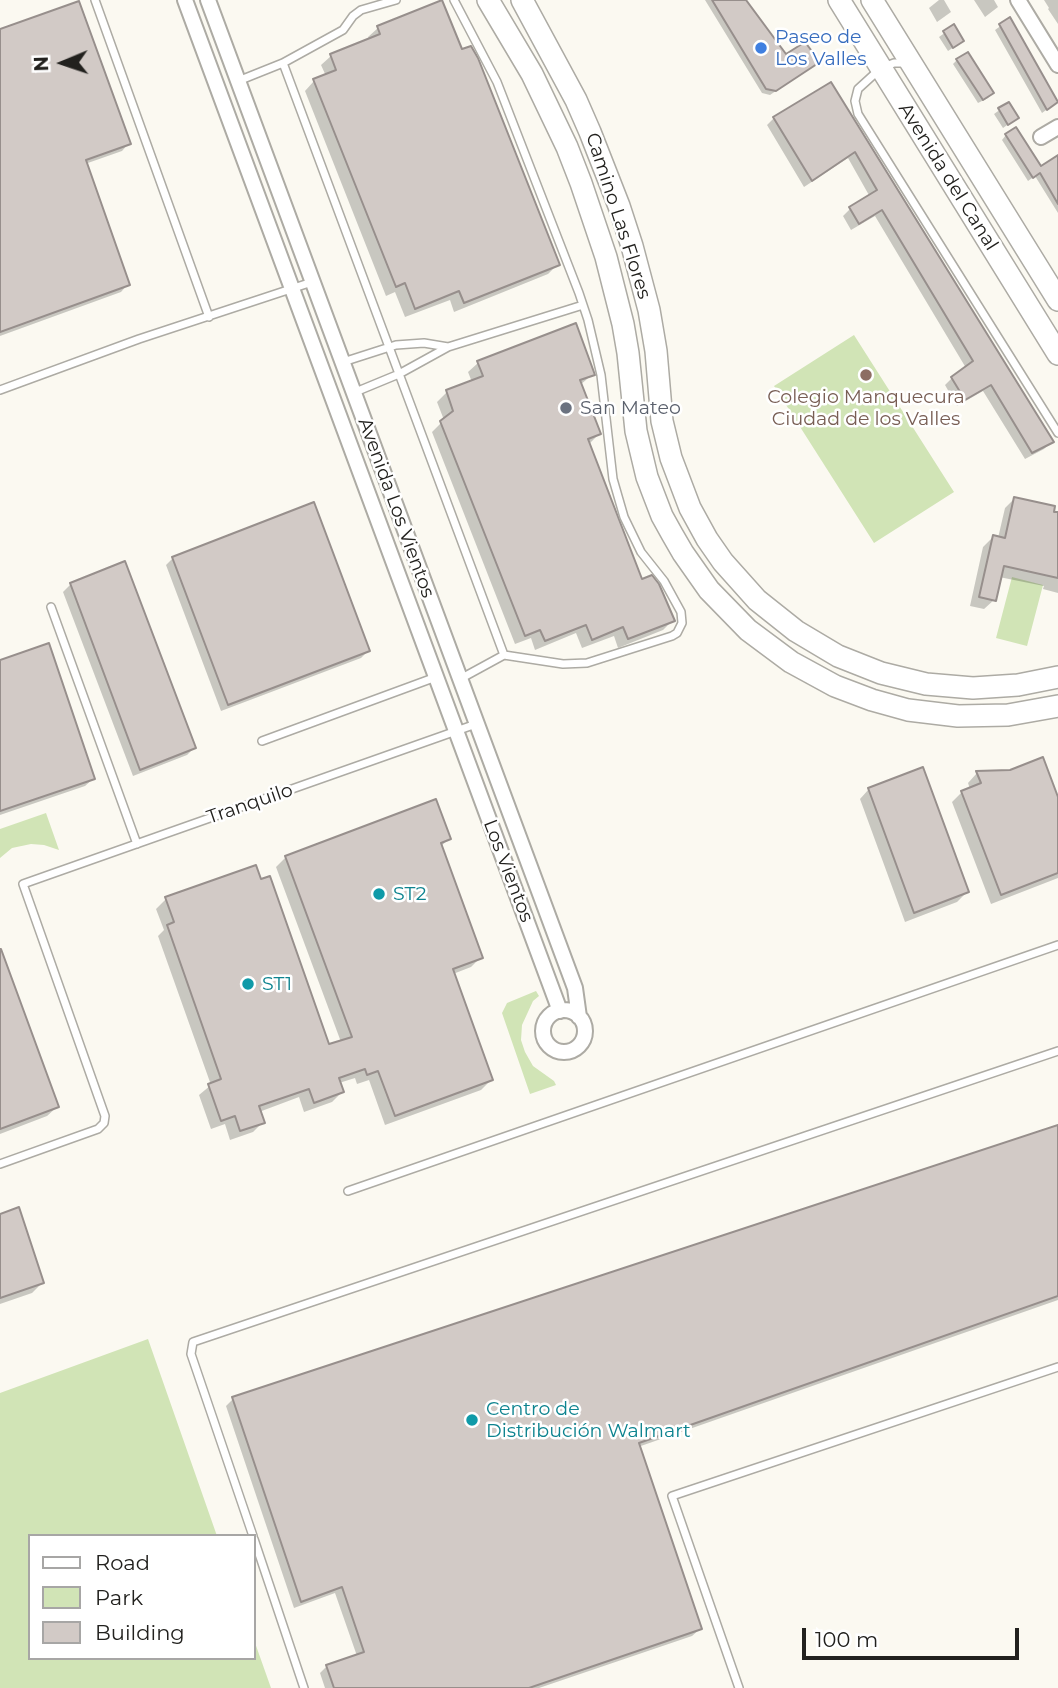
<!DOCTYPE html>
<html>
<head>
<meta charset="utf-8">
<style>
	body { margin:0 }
	#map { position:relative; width:1058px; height:1688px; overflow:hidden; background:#fbf9f1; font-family:Montserrat,sans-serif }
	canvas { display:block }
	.legend { position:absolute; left:28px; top:1534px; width:228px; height:126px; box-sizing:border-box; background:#fff; border:2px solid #a7a6a5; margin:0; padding:9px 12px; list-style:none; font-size:21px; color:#22211e }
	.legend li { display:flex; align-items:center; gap:14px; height:35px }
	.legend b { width:35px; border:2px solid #a7a6a5 }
	.north { position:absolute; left:28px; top:28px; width:70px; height:70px; -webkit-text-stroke:5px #fff; paint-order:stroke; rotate:268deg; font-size:19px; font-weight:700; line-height:28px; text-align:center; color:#22211e }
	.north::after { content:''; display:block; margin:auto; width:24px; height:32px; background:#22211e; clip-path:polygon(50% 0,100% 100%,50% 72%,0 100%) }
	.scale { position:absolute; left:802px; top:1628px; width:217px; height:32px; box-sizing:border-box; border:4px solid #22211e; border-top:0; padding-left:9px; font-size:21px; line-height:24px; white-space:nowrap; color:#22211e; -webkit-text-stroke:5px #fff; paint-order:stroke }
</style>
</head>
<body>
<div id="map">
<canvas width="1058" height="1688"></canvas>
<ul class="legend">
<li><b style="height:9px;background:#fff"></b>Road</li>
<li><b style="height:19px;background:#d1e4b6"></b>Park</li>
<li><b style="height:19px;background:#d2cac6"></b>Building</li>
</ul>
<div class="north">N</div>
<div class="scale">100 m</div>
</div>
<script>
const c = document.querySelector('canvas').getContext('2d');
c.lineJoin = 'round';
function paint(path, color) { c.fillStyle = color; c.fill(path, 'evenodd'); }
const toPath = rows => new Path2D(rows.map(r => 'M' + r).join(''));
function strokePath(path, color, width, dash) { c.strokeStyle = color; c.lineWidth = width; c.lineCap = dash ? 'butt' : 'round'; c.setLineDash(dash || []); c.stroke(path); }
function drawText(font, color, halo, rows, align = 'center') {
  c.font = font + ' Montserrat,sans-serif'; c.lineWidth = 5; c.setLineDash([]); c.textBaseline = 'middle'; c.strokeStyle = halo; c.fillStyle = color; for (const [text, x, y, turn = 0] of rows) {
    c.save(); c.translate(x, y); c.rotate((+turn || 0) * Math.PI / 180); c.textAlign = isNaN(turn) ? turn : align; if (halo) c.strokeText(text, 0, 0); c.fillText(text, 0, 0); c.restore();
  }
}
paint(toPath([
	[854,335,954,492,874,543,774,386],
	[1012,577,1043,585,1027,646,996,638],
	[46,813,59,850,44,845,31,844,12,848,0,858,0,829],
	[536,991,539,996,533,1001,522,1025,521,1040,525,1052,533,1066,554,1081,556,1085,530,1094,502,1013,507,1003],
	[148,1339,217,1536,30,1536,30,1658,254,1658,254,1640,271,1688,0,1688,0,1393]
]), '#d1e4b6');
paint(toPath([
	[705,0,744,0,785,57,818,62,770,95,762,93],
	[939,0,944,0,951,12,937,22,929,8],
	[974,0,994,0,998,7,985,17],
	[1044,0,1058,0,1058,24,1048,9,1049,8],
	[1009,20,1056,103,1042,113,995,30],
	[953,27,957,45,948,51,939,37],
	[378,28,461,51,558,264,548,274,454,312,450,300,405,317,395,292,386,296,305,91,314,81,326,76,321,65,331,56,369,40,368,37],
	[0,31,129,143,122,151,85,164,128,284,121,292,0,336],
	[957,60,992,93,988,98,978,103,953,64],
	[830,84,1051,442,1044,449,1025,459,983,391,957,406,945,385,952,378,966,368,875,216,851,230,843,216,850,209,870,197,848,158,804,187,767,125,774,118],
	[1008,104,1017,118,1003,128,994,114],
	[1006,135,1040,168,1058,158,1058,213,1035,176,1028,181,1002,140],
	[478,363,593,374,580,385,599,434,588,445,641,581,673,620,663,630,618,648,614,636,582,648,576,633,535,650,531,638,515,644,432,432,444,420,437,402,447,392,472,382,468,372],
	[1014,499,1050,521,1058,523,1058,593,1043,589,1044,586,999,577,994,600,984,609,970,606,983,547,993,537,998,538,1005,508],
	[173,558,368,651,361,658,221,711,166,565],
	[124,564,194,748,187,755,133,776,63,592,71,584],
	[0,662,93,779,85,786,0,815],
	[977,773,1058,802,1058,878,991,904,952,802,962,792,970,789,968,783],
	[869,789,967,892,957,902,905,922,860,799],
	[449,839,440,847,481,957,471,967,453,974,491,1080,481,1090,385,1125,369,1080,357,1084,355,1078,339,1083,342,1092,332,1102,304,1112,299,1097,259,1112,263,1122,253,1132,230,1140,225,1124,211,1129,199,1095,211,1085,158,936,164,930,156,909,166,899,328,1046,341,1042,276,867,286,857],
	[0,950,57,1107,47,1116,0,1134],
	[1058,1127,1058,1300,638,1447,700,1629,692,1636,539,1688,325,1688,320,1673,327,1666,357,1656,335,1593,294,1608,226,1406,233,1399],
	[0,1215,42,1283,32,1293,0,1304]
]), '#0003');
const building = toPath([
	[442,0,462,49,471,46,478,58,560,265,464,303,459,291,415,309,405,283,396,287,313,79,336,70,330,54,380,34,377,26,442,0],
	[712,0,746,0,786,54,805,42,820,62,776,91,766,89,712,0],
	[79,1,131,144,86,160,130,285,0,332,0,29,79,1],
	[1010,17,1058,102,1047,110,999,24,1010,17],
	[954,24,964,41,953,48,943,31,954,24],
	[968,52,994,93,983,100,956,59,968,52],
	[831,82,1054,442,1032,453,991,385,965,400,951,377,973,361,882,210,859,224,849,207,877,190,855,152,812,181,773,117,831,82],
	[1009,102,1019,118,1008,125,998,108,1009,102],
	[1016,127,1041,166,1058,155,1058,204,1040,173,1033,178,1005,134,1016,127],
	[576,323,595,375,580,380,601,434,588,439,642,579,652,575,659,584,675,621,628,639,623,627,592,640,586,625,545,641,540,630,525,636,440,421,453,411,446,390,483,376,477,361,576,323],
	[1014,497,1055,506,1054,512,1058,512,1058,578,1004,566,996,601,979,597,993,535,1005,538,1014,497],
	[314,502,370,651,228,705,172,557,314,502],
	[125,561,196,748,140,770,70,583,125,561],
	[49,643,95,779,0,811,0,660,49,643],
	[1043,757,1058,797,1058,873,1001,895,961,791,981,783,976,771,1010,770,1043,757],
	[923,767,969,892,914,913,868,788,923,767],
	[436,799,451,839,441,843,483,958,453,969,493,1080,395,1116,378,1071,367,1075,365,1069,339,1078,344,1092,314,1103,309,1089,259,1106,265,1123,240,1131,235,1116,221,1121,208,1084,221,1079,167,925,174,922,165,897,256,865,261,879,270,876,329,1044,352,1037,285,856,436,799],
	[0,949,1,949,59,1107,0,1129,0,949],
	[1058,1125,1058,1296,639,1443,702,1629,529,1688,334,1688,326,1665,364,1652,342,1587,301,1602,232,1397,1058,1125],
	[19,1207,44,1283,0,1298,0,1214,19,1207]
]);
paint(building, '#d2cac6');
strokePath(building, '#978f8c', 2);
const lane = toPath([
	[95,0,209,317],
	[396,0,361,10,353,16,343,30,283,63,504,655,563,664,587,663,672,636,677,633,682,623,681,612,664,581,641,552,624,517,613,479,601,375,588,320,579,293,497,82,454,0],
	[908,63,894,63,881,68,858,89,855,101,858,114,1058,433],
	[238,81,283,63],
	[448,347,583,305],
	[343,362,396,345,424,343,448,347,399,374,353,393],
	[0,390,139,339,312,282],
	[51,607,137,844],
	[460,679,504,655],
	[262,741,436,677],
	[0,1164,98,1129,104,1123,105,1116,23,884,476,724],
	[348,1191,1058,945],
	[253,1536,191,1354,193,1342,1058,1051],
	[254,1539,304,1688],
	[739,1688,672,1496,1058,1367]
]);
const street = toPath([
	[185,0,560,1011],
	[208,0,575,988,579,1017],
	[1018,0,1058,65],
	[1041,137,1058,127],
	'543 1031a21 21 0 1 1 42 0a21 21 0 1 1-42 0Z'
]);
const secondary = toPath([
	[488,0,532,74,567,147,581,183,606,257,623,324,628,353,636,431,647,477,662,516,672,534,683,553,709,590,748,630,791,662,835,686,872,700,908,710,958,716,1008,715,1058,706],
	[522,0,576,100,590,132,619,206,632,246,649,310,656,351,662,421,671,458,690,508,707,539,723,562,757,600,796,631,838,656,881,673,926,684,973,688,1018,685,1058,677],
	[839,0,1058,354],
	[872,0,1058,300]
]);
strokePath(lane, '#adaba4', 10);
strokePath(street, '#adaba4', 18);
strokePath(secondary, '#adaba4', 24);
strokePath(lane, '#fff', 7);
strokePath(street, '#fff', 14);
strokePath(secondary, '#fff', 21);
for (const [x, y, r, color] of [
	[761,48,7,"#3f7fe0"],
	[866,375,7,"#8d6e63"],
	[566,408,7,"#6b7280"],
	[379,894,7,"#0f9aa8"],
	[248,984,7,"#0f9aa8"],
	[472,1420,7,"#0f9aa8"]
]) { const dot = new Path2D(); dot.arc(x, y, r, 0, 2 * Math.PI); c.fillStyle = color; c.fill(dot); strokePath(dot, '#fff', 2.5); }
drawText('19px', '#366cbe', '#fff', [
	["Paseo de",775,37],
	["Los Valles",775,59]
], 'left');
drawText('19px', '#22211e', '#fff', [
	["Avenida del Canal",948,177,58],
	["Camino Las Flores",618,216,72],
	["Avenida Los Vientos",396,508,70],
	["Tranquilo",250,804,-19],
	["Los Vientos",508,871,69]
]);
drawText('19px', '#785e54', '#fff', [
	["Colegio Manquecura",866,397],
	["Ciudad de los Valles",866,419]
]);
drawText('19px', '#5b616d', '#fff', [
	["San Mateo",580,408]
], 'left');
drawText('19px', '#0d838f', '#fff', [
	["ST2",393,894],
	["ST1",262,984],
	["Centro de",486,1409],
	["Distribución Walmart",486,1431]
], 'left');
</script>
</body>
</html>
